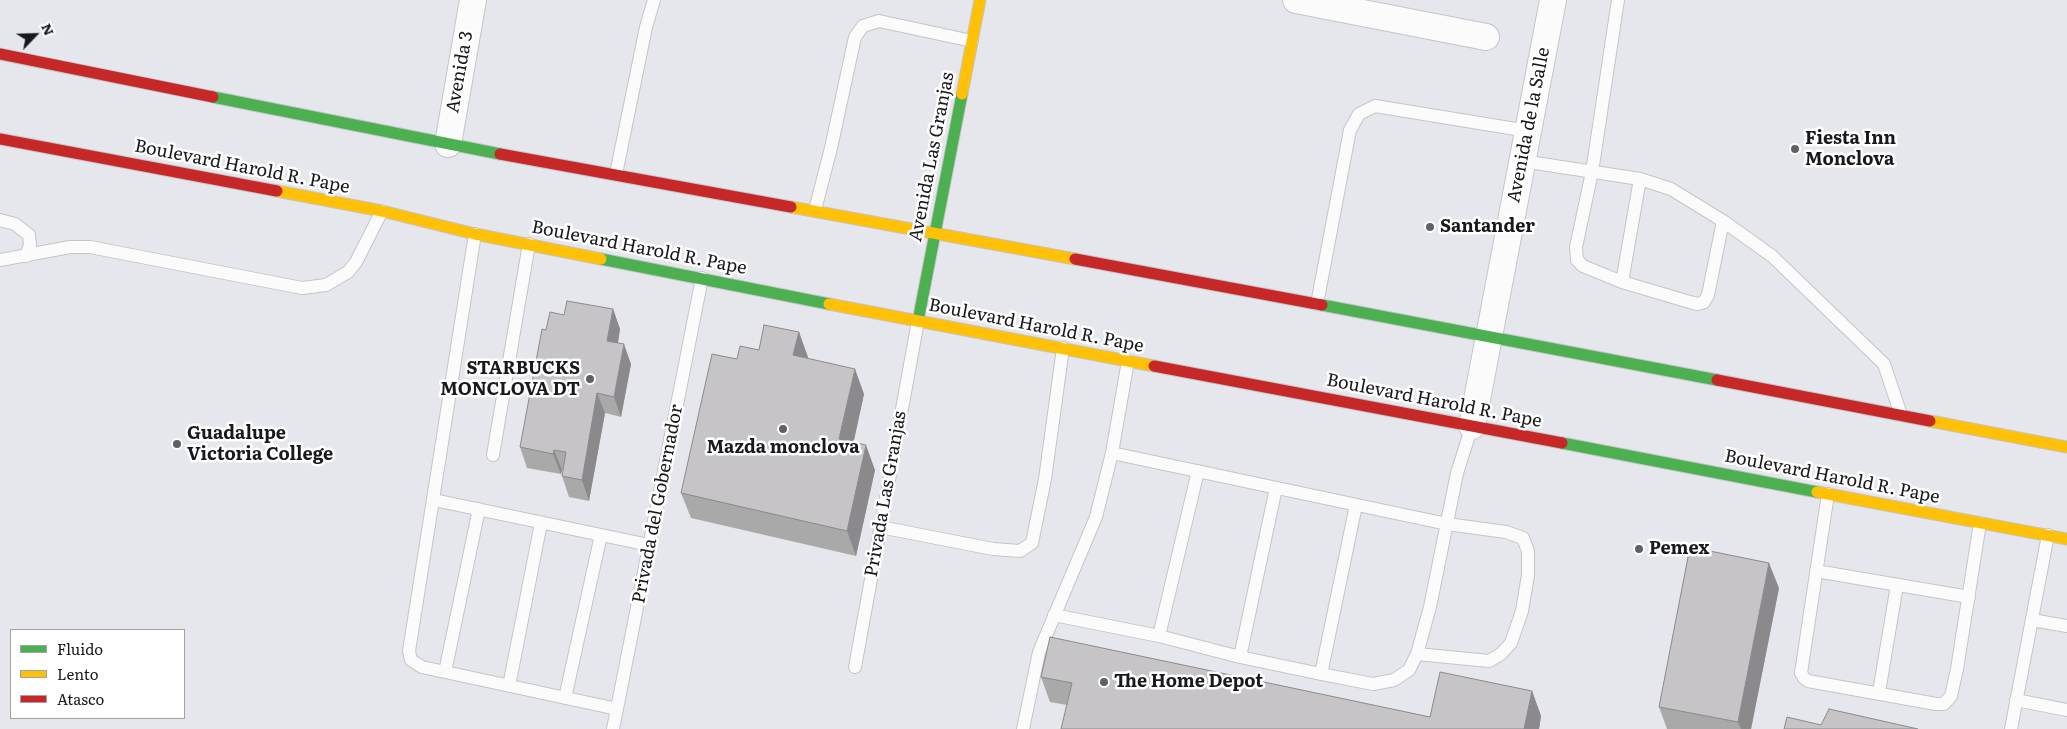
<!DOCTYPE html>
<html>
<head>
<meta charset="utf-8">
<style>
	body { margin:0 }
	#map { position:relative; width:2067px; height:729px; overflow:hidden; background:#e6e7ec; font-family:Literata,serif }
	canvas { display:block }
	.legend { position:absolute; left:10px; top:629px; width:175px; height:90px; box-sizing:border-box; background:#fff; border:1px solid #a3a3a4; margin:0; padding:6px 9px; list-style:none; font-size:15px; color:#18191c }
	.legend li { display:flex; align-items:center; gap:10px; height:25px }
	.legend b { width:25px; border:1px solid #a3a3a4 }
	.north { position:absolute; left:10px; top:10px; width:50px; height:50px; -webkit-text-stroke:4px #fff; paint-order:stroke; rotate:66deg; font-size:14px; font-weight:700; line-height:20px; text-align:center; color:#18191c }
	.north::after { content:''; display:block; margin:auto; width:18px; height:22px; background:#18191c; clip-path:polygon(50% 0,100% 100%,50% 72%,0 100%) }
</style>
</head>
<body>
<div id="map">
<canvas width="2067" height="729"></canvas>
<ul class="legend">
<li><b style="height:6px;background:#4caf50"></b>Fluido</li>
<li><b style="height:6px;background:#ffc107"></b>Lento</li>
<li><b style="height:6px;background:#c62828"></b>Atasco</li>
</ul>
<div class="north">N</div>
</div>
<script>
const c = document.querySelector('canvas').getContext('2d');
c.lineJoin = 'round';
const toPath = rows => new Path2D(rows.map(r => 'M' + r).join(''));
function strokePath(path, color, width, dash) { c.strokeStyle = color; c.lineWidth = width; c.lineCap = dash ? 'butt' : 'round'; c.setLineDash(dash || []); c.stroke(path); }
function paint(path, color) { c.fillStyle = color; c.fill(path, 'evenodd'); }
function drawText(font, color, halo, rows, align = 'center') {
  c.font = font + ' Literata,serif'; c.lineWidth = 5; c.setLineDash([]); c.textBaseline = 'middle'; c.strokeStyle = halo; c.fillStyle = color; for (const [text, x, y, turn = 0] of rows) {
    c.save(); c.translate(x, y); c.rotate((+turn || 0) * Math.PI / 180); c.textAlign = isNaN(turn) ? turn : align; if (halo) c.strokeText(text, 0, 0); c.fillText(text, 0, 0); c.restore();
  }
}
const lane = toPath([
	[1618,0,1592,172,1576,247,1577,260,1583,266,1622,282],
	[1522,161,1640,179,1671,189,1723,221,1772,256,1884,364,1901,415],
	[616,174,646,27,654,0],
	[1640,179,1622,282,1693,303,1698,304,1704,302,1708,295,1723,221],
	[815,210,831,148,855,37,863,26,879,21,972,41],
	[0,220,15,224,29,235,30,245,26,256],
	[475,234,409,651,411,660,422,667,617,709],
	[0,260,70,247,90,247,302,288,326,285,348,272,356,262,382,211],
	[1317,304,1350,130,1359,114,1375,106,1528,131],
	[1112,453,1447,524,1506,532,1523,538,1528,551,1528,575,1522,611,1511,643,1501,654,1489,661,1417,654],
	[493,455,529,244],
	[1828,494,1801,673,1804,678,1808,681,1936,704,1944,704,1951,696,1957,669,1980,523],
	[434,500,649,545],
	[880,527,993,549,1020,551,1032,543,1045,479,1063,348],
	[1816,571,1969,597],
	[1054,615,1159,636,1240,657,1321,674,1373,684,1394,680,1409,670,1417,654,1430,607,1457,473,1472,426],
	[2032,620,2067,626],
	[1159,636,1198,471],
	[1240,657,1276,488],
	[855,667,918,321],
	[445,672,479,509],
	[1321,674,1356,505],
	[509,686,541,523],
	[1879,692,1897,585],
	[565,698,601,535],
	[2016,700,2067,710],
	[613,729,702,278],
	[1023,729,1039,652,1096,517,1112,453,1128,361],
	[2011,729,2048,535]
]);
const street = toPath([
	[1296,0,1486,37],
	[448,144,473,0],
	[1472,426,1553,0]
]);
const fast = toPath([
	[213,97,500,154],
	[601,259,829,304],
	[1322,305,1717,380],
	[918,321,962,94],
	[1562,443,1817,492]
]);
const slow = toPath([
	[962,94,980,0],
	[277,191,382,211,475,234,601,259],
	[791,207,1075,259],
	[829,304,1154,366],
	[1930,421,2067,447],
	[1817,492,2067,539]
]);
const jam = toPath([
	[0,54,213,97],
	[0,139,277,191],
	[500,154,791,207],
	[1075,259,1322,305],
	[1154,366,1562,443],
	[1717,380,1930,421]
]);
strokePath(lane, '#c3c5c8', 14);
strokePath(street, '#c3c5c8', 28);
strokePath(fast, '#c3c5c8', 13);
strokePath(slow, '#c3c5c8', 13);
strokePath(jam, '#c3c5c8', 13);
strokePath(lane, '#fbfbfc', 12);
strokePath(street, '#fbfbfc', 26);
strokePath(fast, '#4caf50', 11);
strokePath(slow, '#ffc107', 11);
strokePath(jam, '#c62828', 11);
paint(toPath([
	[613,309,620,329,618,343,631,364,621,417,605,413,589,501,569,497,562,476,563,470,562,470,561,474,527,468,520,447,546,330],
	[799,332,807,358,864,394,853,442,875,470,856,556,691,518,681,493,737,359],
	[1779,588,1751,729,1667,729,1659,707],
	[1041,677,1430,717,1532,691,1541,716,1539,729,1061,729,1067,705,1050,702]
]), '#aaa9aa');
paint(toPath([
	[613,309,620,329,615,361,607,341],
	[799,332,808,357,802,380,793,355],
	[624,344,631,364,621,417,614,397],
	[855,369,864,394,849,464,839,439],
	[597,393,605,413,589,501,582,480],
	[866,445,875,470,856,556,847,531],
	[554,450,562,470,561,474,553,454],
	[1769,563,1779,588,1751,729,1741,729,1738,722],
	[1532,691,1541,716,1539,729,1524,729]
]), '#8b898b');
const building = toPath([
	[567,301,613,309,607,341,624,344,614,397,597,393,582,480,562,476,566,452,554,450,553,454,520,447,542,329,546,330,550,312,564,315,567,301],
	[764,325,799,332,793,355,855,369,839,439,866,445,847,531,681,493,712,354,737,359,740,346,759,350,764,325],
	[1690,547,1769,563,1738,722,1659,707,1690,547],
	[1050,637,1430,717,1440,672,1532,691,1524,729,1061,729,1072,683,1041,677,1050,637],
	[1829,709,1918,729,1784,729,1787,717,1821,725,1829,709]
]);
paint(building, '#c6c4c6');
strokePath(building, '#8b898b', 1);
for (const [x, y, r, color] of [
	[1795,149,5,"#606165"],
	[1430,227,5,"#606165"],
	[590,379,5,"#606165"],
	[783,429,5,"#606165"],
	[177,444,5,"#606165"],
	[1639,549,5,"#606165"],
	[1104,682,5,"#606165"]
]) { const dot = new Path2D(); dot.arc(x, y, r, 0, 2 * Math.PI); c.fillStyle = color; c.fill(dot); strokePath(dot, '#fff', 2); }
drawText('18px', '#18191c', '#fff', [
	["Avenida 3",460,72,-80],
	["Avenida de la Salle",1529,125,-79],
	["Avenida Las Granjas",932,157,-79],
	["Boulevard Harold R. Pape",242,167,11],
	["Boulevard Harold R. Pape",639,248,11],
	["Boulevard Harold R. Pape",1036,326,11],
	["Boulevard Harold R. Pape",1434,401,11],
	["Boulevard Harold R. Pape",1832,477,11],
	["Privada Las Granjas",886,494,-80],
	["Privada del Gobernador",658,504,-79]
]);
drawText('bold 18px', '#18191c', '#fff', [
	["Fiesta Inn",1805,139],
	["Monclova",1805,160],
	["Santander",1440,227],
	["STARBUCKS",580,369,"right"],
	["MONCLOVA DT",580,390,"right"],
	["Guadalupe",187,434],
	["Victoria College",187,455],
	["Mazda monclova",783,448,"center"],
	["Pemex",1649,549],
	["The Home Depot",1114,682]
], 'left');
</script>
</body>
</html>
